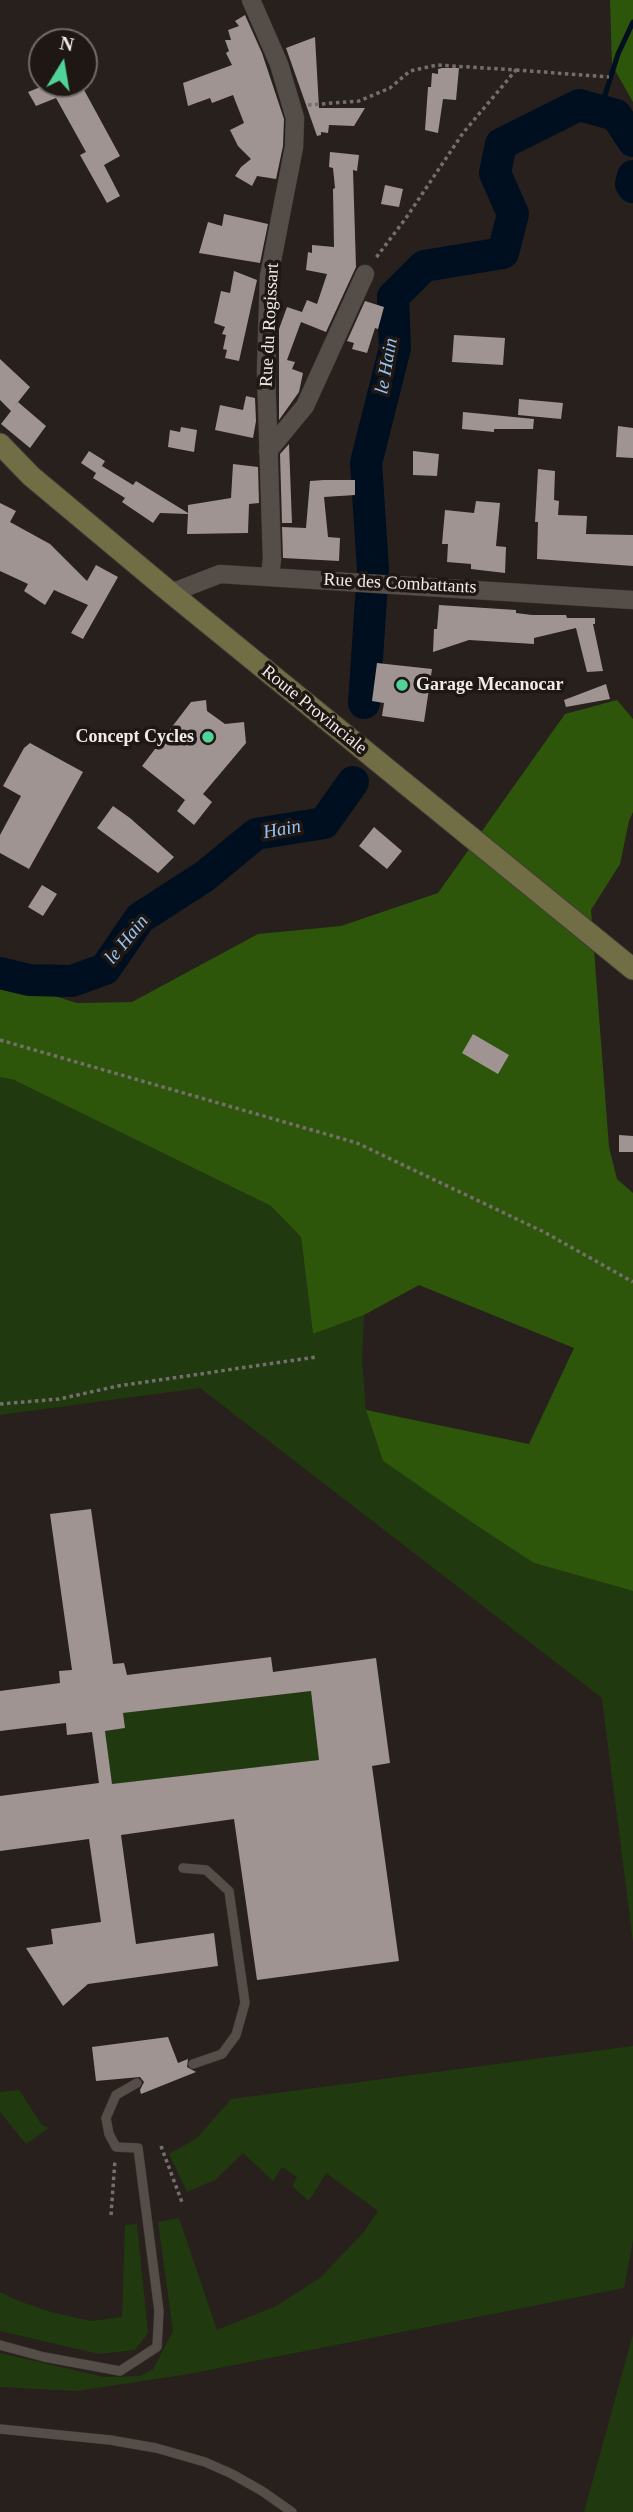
<!DOCTYPE html>
<html>
<head>
<meta charset="utf-8">
<style>
	body { margin:0 }
	#map { position:relative; width:633px; height:2512px; overflow:hidden; background:#27201c; font-family:"Times New Roman",serif }
	canvas { display:block }
	.north { position:absolute; left:28px; top:28px; width:70px; height:70px; box-sizing:border-box; background:#1e1713; border:2px solid #726c68; border-radius:50%; rotate:11deg; font-size:19px; font-weight:700; line-height:28px; text-align:center; color:#f0ebe8 }
	.north::after { content:''; display:block; margin:auto; width:24px; height:32px; background:#50d398; clip-path:polygon(50% 0,100% 100%,50% 72%,0 100%) }
</style>
</head>
<body>
<div id="map">
<canvas width="633" height="2512"></canvas>
<div class="north">N</div>
</div>
<script>
const c = document.querySelector('canvas').getContext('2d');
c.lineJoin = 'round';
function paint(path, color) { c.fillStyle = color; c.fill(path, 'evenodd'); }
const toPath = rows => new Path2D(rows.map(r => 'M' + r).join(''));
function strokePath(path, color, width, dash) { c.strokeStyle = color; c.lineWidth = width; c.lineCap = dash ? 'butt' : 'round'; c.setLineDash(dash || []); c.stroke(path); }
function drawText(font, color, halo, rows, align = 'center') {
  c.font = font + ' "Times New Roman",serif'; c.lineWidth = 7; c.setLineDash([]); c.textBaseline = 'middle'; c.strokeStyle = halo; c.fillStyle = color; for (const [text, x, y, turn = 0] of rows) {
    c.save(); c.translate(x, y); c.rotate((+turn || 0) * Math.PI / 180); c.textAlign = isNaN(turn) ? turn : align; if (halo) c.strokeText(text, 0, 0); c.fillText(text, 0, 0); c.restore();
  }
}
paint(toPath([
	[0,1077,14,1080,271,1206,301,1237,313,1334,364,1315,362,1359,366,1410,383,1461,534,1563,633,1591,633,1943,602,1698,200,1388,0,1415],
	[311,1691,319,1760,112,1784,105,1731,125,1728,123,1713],
	[633,2046,633,2240,624,2288,189,2374,77,2391,0,2387,0,2353,104,2377,140,2376,153,2369,173,2331,158,2222,179,2218,217,2330,276,2306,320,2278,363,2233,378,2211,326,2173,309,2201,292,2186,297,2177,282,2167,273,2181,243,2153,215,2180,187,2192,169,2154,197,2138,231,2099],
	[19,2090,42,2125,49,2128,26,2144,0,2112,0,2092],
	[137,2224,148,2333,135,2350,99,2354,0,2331,0,2292,19,2301,51,2312,91,2321,122,2317,125,2225],
	[633,2334,633,2512,584,2512]
]), '#20390f');
paint(toPath([
	[610,0,633,0,633,102,612,65],
	[617,700,633,719,633,812,629,821,620,864,591,910,609,1147,617,1179,633,1193,633,1591,534,1563,476,1525,383,1461,366,1410,529,1444,574,1348,419,1285,364,1315,313,1334,301,1237,271,1206,14,1080,0,1077,0,979,77,1003,132,1002,258,934,341,926,438,893,565,714]
]), '#2d560b');
strokePath(toPath([
	[600,111,618,54,633,22]
]), '#000f20', 5);
strokePath(toPath([
	[633,176,631,184,633,187],
	[364,703,373,569,366,463,395,348,393,297,424,266,503,253,513,214,495,173,501,144,579,105,616,115,633,141],
	[0,973,29,980,72,981,105,969,140,918,205,876,256,834,324,823,353,782]
]), '#000f20', 32);
paint(toPath([
	[245,15,262,53,284,119,283,146,276,179,257,176,252,186,235,176,241,167,251,159,238,146,230,130,244,123,233,95,212,103,210,98,188,106,183,83,232,65,226,53,229,51,225,40,231,40,228,30,239,26,235,21],
	[315,37,319,108,365,108,354,126,329,125,328,133,321,132,321,135,317,136,286,48],
	[442,68,459,68,456,100,443,99,438,133,425,130,428,87,431,87,432,73,438,74,438,69],
	[48,84,88,84,83,88,120,156,104,165,120,196,107,203,80,155,86,152,56,98,36,106,28,92],
	[330,152,359,155,357,171,353,170,356,267,326,332,301,322,287,360,295,362,292,369,303,373,299,392,279,420,279,329,287,307,302,312,307,300,317,304,327,274,306,270,308,252,312,253,312,245,334,247,333,189,335,188,333,168,329,167],
	[385,185,403,189,399,207,381,204],
	[224,214,268,224,260,263,199,253,208,222,222,226],
	[234,271,257,280,239,361,225,358,227,350,223,349,226,335,222,334,225,327,214,323,221,291,230,293],
	[365,301,384,307,378,329,375,328,367,353,352,349,354,343,347,341],
	[454,335,505,338,503,365,452,362],
	[0,359,30,387,11,411,0,400],
	[246,396,255,398,256,421,253,438,215,430,220,405,243,410],
	[519,399,563,403,561,419,518,415],
	[18,402,46,426,30,448,1,424],
	[463,412,534,419,533,429,494,429,494,432,462,429],
	[618,426,633,428,633,458,616,457],
	[181,427,197,430,194,452,168,447,170,430,180,432],
	[289,444,292,523,282,523,280,454],
	[89,451,105,461,100,469,102,466,133,485,136,481,188,513,188,505,231,498,233,464,258,467,259,503,249,504,248,533,187,534,188,514,160,513,153,523,122,502,125,498,93,478,96,473,81,463],
	[413,451,439,454,437,476,413,475],
	[538,469,555,471,554,500,559,501,558,515,587,516,586,534,633,535,633,566,537,559,538,522,535,522],
	[324,480,355,480,355,495,324,497,328,537,340,538,339,561,283,558,282,527,306,528,310,481],
	[476,501,500,503,496,546,506,547,505,573,471,569,471,564,447,562,448,544,442,544,445,510,474,513],
	[0,503,16,511,10,522,50,544,87,581,96,565,118,577,83,639,71,633,88,605,54,590,45,605,24,591,28,584,0,571],
	[439,605,516,610,516,613,532,615,566,615,567,618,595,618,595,624,593,624,603,671,587,672,576,628,534,638,534,644,469,640,433,652,434,629,437,629],
	[377,663,432,669,424,722,382,716,384,703,372,701],
	[606,684,610,699,566,707,564,700],
	[206,700,207,711,225,724,244,722,246,743,203,794,212,802,194,825,177,811,185,800,142,766,191,702],
	[30,743,83,772,29,869,0,853,0,835,21,796,3,786,24,748],
	[113,806,130,818,174,857,158,873,97,828],
	[374,827,402,851,387,869,359,846],
	[42,885,57,894,43,916,28,907],
	[473,1034,509,1055,498,1074,462,1053],
	[619,1135,633,1136,633,1152,619,1152],
	[91,1509,113,1664,124,1663,127,1675,271,1657,273,1672,376,1658,390,1763,372,1766,399,1961,257,1980,234,1819,121,1835,136,1944,214,1933,218,1966,88,1984,63,2006,26,1948,53,1944,51,1929,101,1922,89,1839,0,1851,0,1796,99,1783,92,1732,67,1735,66,1723,0,1731,0,1691,60,1683,59,1671,72,1670,50,1514],
	[311,1691,319,1760,112,1784,105,1731,125,1728,123,1713],
	[168,2037,178,2063,188,2059,187,2067,196,2072,141,2094,140,2090,144,2082,140,2077,96,2081,92,2047]
]), '#9f9491');
const lane = toPath([
	[183,1868,206,1870,229,1891,245,2003,236,2035,222,2054,193,2064],
	[0,2345,44,2357,120,2371,157,2347,159,2311,138,2148,116,2147,109,2134,106,2118,116,2095,137,2083],
	[0,2429,110,2440,156,2448,205,2462,232,2474,262,2491,292,2512]
]);
const street = toPath([
	[251,0,279,64,295,118,294,147,269,276,266,371,272,559,270,576],
	[268,451,305,406,365,274],
	[171,593,220,574,633,600]
]);
const secondary = toPath([
	[0,444,31,476,171,593,633,969]
]);
strokePath(lane, '#413c38', 10);
strokePath(street, '#413c38', 19);
strokePath(secondary, '#413c38', 23);
strokePath(toPath([
	[516,70,609,77],
	[308,105,359,101,390,88,410,71,437,65,516,70,463,133,406,218,375,259],
	[0,1040,357,1143,544,1232,633,1282],
	[0,1404,59,1399,118,1386,316,1357],
	[161,2146,183,2205],
	[111,2215,115,2160]
]), '#756f6b', 3.5, [3.5, 3.5]);
strokePath(lane, '#554d48', 9);
strokePath(street, '#554d48', 18);
strokePath(secondary, '#716e46', 21);
for (const [x, y, r, color] of [
	[402,685,7,"#50d398"],
	[208,737,7,"#50d398"]
]) { const dot = new Path2D(); dot.arc(x, y, r, 0, 2 * Math.PI); c.fillStyle = color; c.fill(dot); strokePath(dot, '#1e1713', 2.5); }
drawText('18px', '#f0ebe8', '#1e1713', [
	["Rue du Rogissart",270,325,-87],
	["Rue des Combattants",400,584,3],
	["Route Provinciale",314,710,39]
]);
drawText('bold 18px', '#f0ebe8', '#1e1713', [
	["Garage Mecanocar",416,685],
	["Concept Cycles",194,737,"right"]
], 'left');
drawText('italic 19px', '#94c4f4', '#1e1713', [
	["le Hain",387,366,-80],
	["Hain",282,830,-10],
	["le Hain",127,940,-51]
]);
</script>
</body>
</html>
